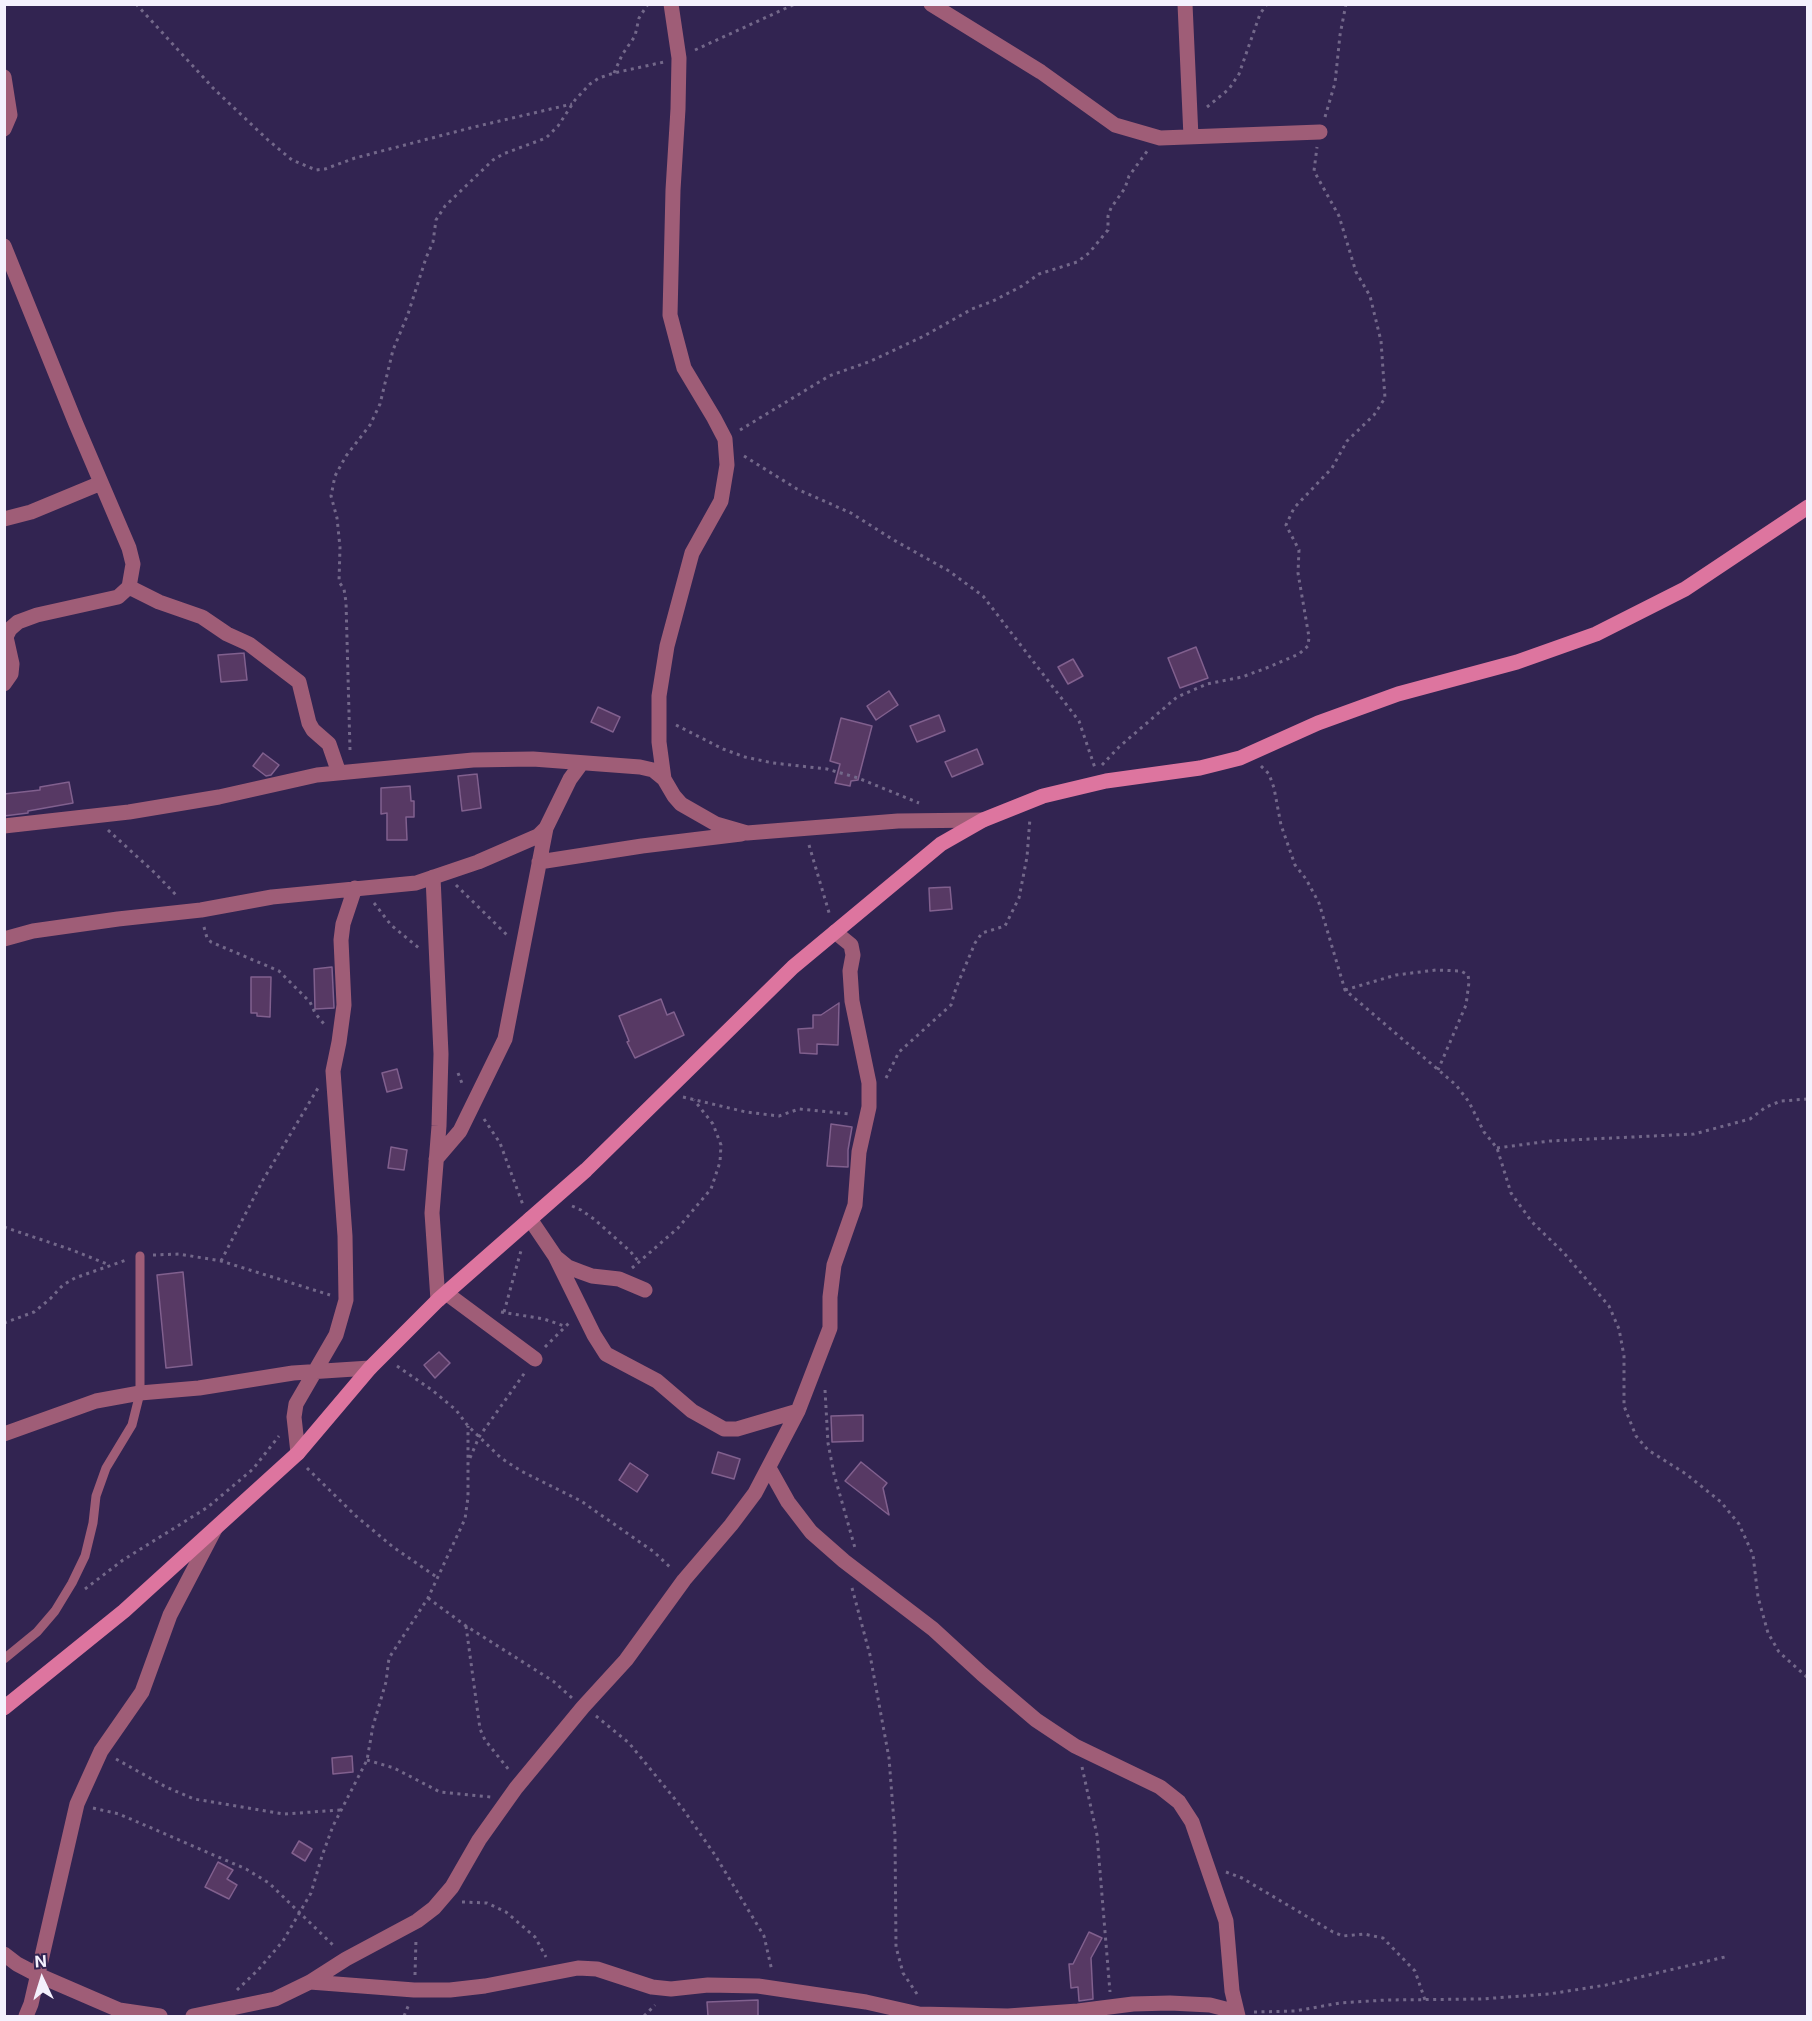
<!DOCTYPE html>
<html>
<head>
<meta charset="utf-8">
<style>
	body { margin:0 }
	#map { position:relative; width:1812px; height:2021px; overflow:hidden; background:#322451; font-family:Inter,sans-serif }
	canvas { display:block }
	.frame { position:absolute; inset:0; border:6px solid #f4f1fd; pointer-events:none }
	.north { position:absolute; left:12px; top:1949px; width:60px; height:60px; -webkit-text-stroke:4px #322451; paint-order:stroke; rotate:356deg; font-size:16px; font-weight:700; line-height:24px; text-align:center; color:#f4f1fd }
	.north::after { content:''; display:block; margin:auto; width:21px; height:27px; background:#f4f1fd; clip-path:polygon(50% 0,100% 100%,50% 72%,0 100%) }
</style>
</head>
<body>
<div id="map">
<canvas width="1812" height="2021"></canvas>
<div class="frame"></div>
<div class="north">N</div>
</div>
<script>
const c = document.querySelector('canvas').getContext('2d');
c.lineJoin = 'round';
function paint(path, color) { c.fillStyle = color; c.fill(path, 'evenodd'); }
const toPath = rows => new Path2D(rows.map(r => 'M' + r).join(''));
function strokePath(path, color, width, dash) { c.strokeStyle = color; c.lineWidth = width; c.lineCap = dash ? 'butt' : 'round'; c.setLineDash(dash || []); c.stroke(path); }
const building = toPath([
	[1196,647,1208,678,1180,688,1168,658,1196,647],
	[244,653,247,680,221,682,218,655,244,653],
	[1073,659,1083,676,1068,684,1058,667,1073,659],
	[889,691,898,705,876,720,867,706,889,691],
	[598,707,620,717,613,732,591,722,598,707],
	[939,715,945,731,917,742,910,726,939,715],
	[841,718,872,726,858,780,851,781,850,786,835,783,840,764,830,761,841,718],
	[977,749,983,764,952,777,945,762,977,749],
	[263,753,279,765,271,775,266,776,253,766,263,753],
	[477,774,481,808,462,811,458,776,477,774],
	[69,782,73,803,28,811,28,813,4,816,4,794,40,790,40,787,69,782],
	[410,786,411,801,414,801,414,817,406,817,407,840,387,840,387,813,381,814,381,788,410,786],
	[950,887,952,909,930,911,929,888,950,887],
	[332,967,334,1008,315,1009,314,969,332,967],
	[251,977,271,977,270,1017,257,1016,257,1013,251,1013,251,977],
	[661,999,667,1015,674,1012,684,1035,635,1058,627,1042,629,1041,619,1016,661,999],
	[839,1003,838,1045,817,1044,817,1054,800,1053,798,1029,813,1028,813,1015,821,1015,839,1003],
	[397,1069,402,1088,387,1092,382,1073,397,1069],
	[831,1124,852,1127,848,1150,848,1167,827,1166,831,1124],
	[391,1147,407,1150,404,1170,388,1168,391,1147],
	[183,1272,192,1365,166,1368,157,1275,183,1272],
	[439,1352,450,1363,435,1378,424,1365,439,1352],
	[863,1415,863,1441,832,1442,831,1416,863,1415],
	[718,1452,740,1459,734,1479,712,1473,718,1452],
	[861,1462,887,1483,883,1488,889,1515,845,1481,861,1462],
	[630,1463,648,1475,637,1492,619,1480,630,1463],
	[352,1756,353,1772,333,1774,332,1758,352,1756],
	[299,1841,312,1849,305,1861,292,1853,299,1841],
	[218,1862,233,1870,227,1879,237,1885,229,1899,205,1887,218,1862],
	[1089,1932,1102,1938,1091,1958,1093,1999,1079,2001,1078,1987,1071,1988,1069,1964,1073,1964,1089,1932],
	[758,2000,758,2016,708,2016,707,2002,758,2000]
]);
paint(building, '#573964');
strokePath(building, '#81608e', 1.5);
strokePath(toPath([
	[136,4,214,89,268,140,292,160,316,170,325,169,355,158,474,127,572,104],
	[4,5,5,4],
	[695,50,795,4],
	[614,73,622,55,635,36,639,18,648,4],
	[1207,107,1229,89,1239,74,1260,14,1267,4],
	[1325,117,1335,83,1340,35,1346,4],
	[740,430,829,376,871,361,924,336,972,309,993,301,1022,286,1039,274,1077,262,1089,253,1108,230,1108,216,1111,208,1125,188,1129,176,1148,150],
	[744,456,797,489,851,513,892,539,949,571,983,596,1079,721,1095,768],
	[676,725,723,749,745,757,773,763,827,769,858,778,919,803],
	[350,750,346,602,344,589,339,582,340,547,337,518,331,496,335,476,346,456,370,425,380,404,393,350,408,314,426,258,433,242,436,220,445,206,493,160,503,154,546,138,558,126,575,100,590,84,599,78,614,73,664,62],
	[1102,765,1119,747,1177,697,1207,684,1242,677,1269,667,1299,654,1308,646,1309,637,1298,573,1299,550,1286,525,1294,508,1332,468,1347,441,1374,415,1385,398,1381,341,1370,296,1356,272,1339,216,1314,171,1317,147],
	[1261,766,1269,774,1274,788,1281,825,1295,865,1306,879,1319,903,1345,990,1456,1085,1469,1102,1484,1132,1497,1148,1511,1193,1532,1222,1564,1253,1609,1306,1619,1329,1624,1356,1624,1406,1636,1436,1648,1450,1686,1474,1721,1502,1739,1524,1753,1555,1758,1597,1768,1633,1779,1652,1808,1678],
	[108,830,155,873,177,896],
	[809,845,830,916],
	[456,885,507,935],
	[374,903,391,925,420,949],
	[204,927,207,938,211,942,279,971,310,1002,315,1013,324,1024],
	[1345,990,1396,975,1436,970,1461,971,1468,975,1469,982,1466,1005,1438,1070],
	[458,1073,463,1086],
	[886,1078,899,1052,951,1005,956,988,975,943,982,933,1005,926,1019,898,1027,857,1030,818],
	[683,1097,746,1112,779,1116,799,1109,850,1114],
	[484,1119,500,1143,523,1205],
	[1497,1148,1550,1141,1694,1134,1750,1119,1766,1107,1781,1101,1808,1099],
	[572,1206,581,1210,594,1219,630,1251,639,1262],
	[4,1227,72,1250,107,1264],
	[153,1255,179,1254,221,1261,330,1295],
	[221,1261,263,1180,318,1088],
	[632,1268,678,1228,711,1189,720,1162,721,1145,713,1124,694,1100],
	[501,1312,544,1319,564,1326],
	[504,1312,522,1247],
	[4,1323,34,1312,50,1299,63,1285,75,1278,126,1260],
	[545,1347,570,1322],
	[397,1366,432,1390,456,1410,468,1426,501,1458,521,1471,581,1501,654,1552,672,1569],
	[825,1390,828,1443,834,1474,855,1548],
	[470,1458,479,1437,526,1371],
	[307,1468,356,1516,393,1547,438,1578],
	[852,1588,870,1655,889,1758,895,1835,896,1947,903,1973,919,1997],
	[85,1589,123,1560,208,1507,253,1469,279,1436],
	[428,1598,466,1626,553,1681,572,1698],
	[466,1626,480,1729,485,1740,509,1770],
	[596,1716,629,1743,683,1809,715,1855,764,1936,772,1971],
	[116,1759,166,1787,194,1799,284,1814,341,1810],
	[367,1760,394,1768,440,1792,491,1797],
	[1082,1767,1097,1835,1110,1992],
	[93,1808,119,1814,246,1869,269,1883,335,1947],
	[1226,1872,1242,1878,1333,1932,1343,1936,1364,1934,1383,1938,1415,1971,1425,2000],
	[462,1902,487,1903,506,1912,535,1937,546,1957],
	[415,1975,416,1939],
	[237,1990,258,1970,283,1941,311,1893,322,1856,333,1826,367,1760,373,1726,386,1682,389,1658,428,1598,465,1519,468,1497,468,1426],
	[1254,2012,1295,2011,1340,2003,1386,2000,1481,1999,1549,1994,1606,1985,1725,1957],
	[404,2016,409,2004],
	[644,2016,655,2005]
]), '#73688a', 3, [3, 4.5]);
strokePath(toPath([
	[4,1659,37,1632,55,1611,72,1583,85,1556,93,1523,96,1496,106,1468,132,1425,140,1393,140,1256]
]), '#9f5d77', 9);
strokePath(toPath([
	[671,4,679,58,678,109,673,190,670,315,684,368,714,418,725,439,727,465,721,501,692,553,667,646,659,696,659,742,664,779,674,796,681,804,716,824,747,833,898,821,983,820],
	[931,4,1041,72,1115,125,1160,138,1320,132],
	[1185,4,1191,137],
	[4,77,10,115,4,129],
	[4,246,76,424,129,548,133,564,129,587,118,597,37,615,18,622,10,629,6,637,12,664,11,674,4,684],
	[4,519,31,512,101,483],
	[129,587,159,602,202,617,227,634,249,644,299,682,309,723,313,730,329,744,339,773],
	[4,826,129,812,219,797,317,775,473,760,533,759,640,767,653,770,664,779],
	[539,862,642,846,741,834],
	[433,877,441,1054,439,1126,432,1213,438,1300],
	[4,939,33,931,118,919,201,910,272,897,416,883,478,862,538,836,546,828,570,779,581,764],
	[436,1159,460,1131,505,1039,546,828],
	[530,1219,555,1256,594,1335,606,1354,657,1381,692,1411,724,1429,737,1429,798,1411],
	[557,1258,568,1267,581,1272,592,1276,619,1279,645,1290],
	[446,1293,535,1359],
	[4,1434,96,1401,140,1393,199,1388,293,1373,370,1368],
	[298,1453,294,1417,296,1404,336,1335,346,1300,345,1236,333,1071,339,1042,344,1005,341,940,343,924,355,888],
	[769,1468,788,1502,811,1532,844,1561,933,1629,982,1674,1036,1720,1075,1746,1160,1787,1179,1802,1192,1822,1226,1921,1232,1991,1238,2016],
	[4,1954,17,1964,38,1975,119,2010,160,2016],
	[310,1982,414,1990,450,1990,485,1986,578,1968,597,1969,652,1987,671,1989,708,1985,758,1986,866,2002,919,2014,1008,2016,1078,2011,1133,2004,1170,2003,1210,2005,1237,2012],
	[26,2016,31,2004,77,1804,101,1751,142,1692,170,1615,215,1529],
	[193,2016,275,1999,310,1982,346,1959,417,1921,434,1908,452,1887,479,1840,516,1788,583,1707,626,1660,684,1580,731,1525,755,1493,798,1411,830,1328,830,1297,834,1265,855,1205,859,1152,869,1107,869,1083,852,1001,850,971,853,955,851,945,835,932]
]), '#9f5d77', 15);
strokePath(toPath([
	[4,1708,124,1611,298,1453,370,1368,438,1300,586,1170,793,967,941,844,983,820,1043,796,1106,781,1200,768,1240,758,1318,723,1398,694,1517,662,1596,634,1685,589,1808,507]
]), '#dd759f', 15);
</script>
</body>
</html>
